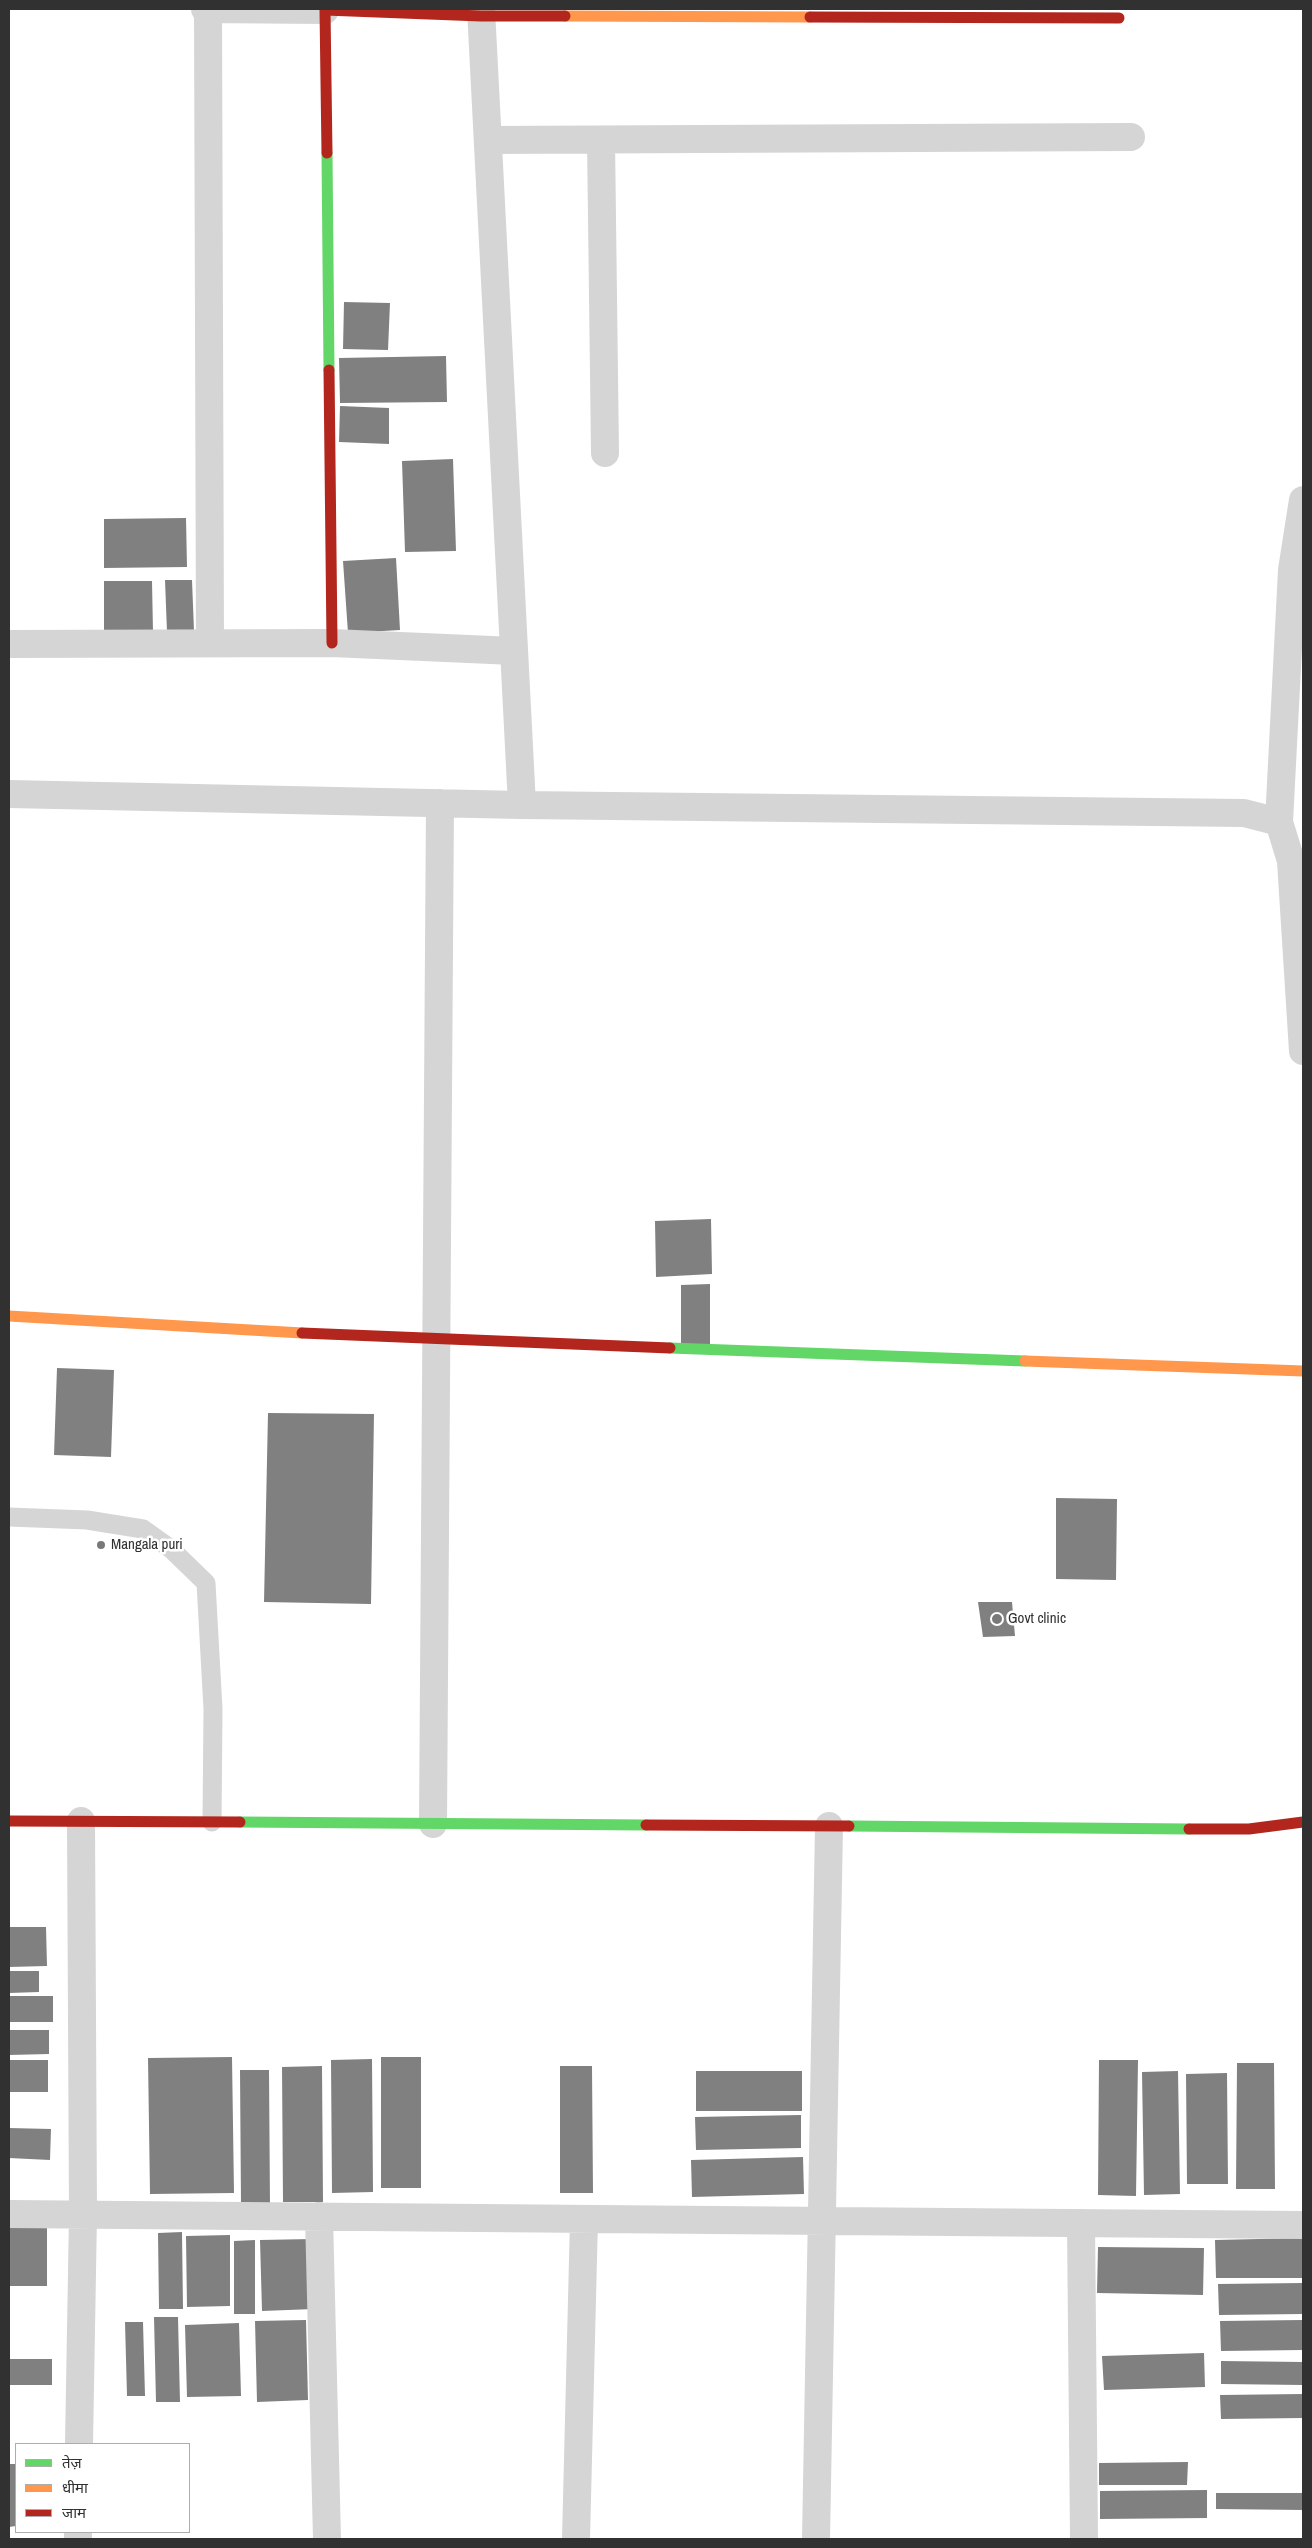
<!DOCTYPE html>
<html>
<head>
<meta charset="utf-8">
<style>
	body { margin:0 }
	#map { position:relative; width:1312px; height:2548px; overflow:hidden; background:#fff; font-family:"Archivo Narrow","Noto Sans Devanagari",sans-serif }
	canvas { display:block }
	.frame { position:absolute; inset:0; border:10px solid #313131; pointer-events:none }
	.legend { position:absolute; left:15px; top:2443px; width:175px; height:90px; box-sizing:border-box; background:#fff; border:1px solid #adadad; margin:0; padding:6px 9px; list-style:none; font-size:15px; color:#313131 }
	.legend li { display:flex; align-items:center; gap:10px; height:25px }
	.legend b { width:25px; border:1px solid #adadad }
</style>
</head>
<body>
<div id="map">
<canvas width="1312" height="2548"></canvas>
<div class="frame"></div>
<ul class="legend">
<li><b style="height:6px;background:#63d668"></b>तेज़</li>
<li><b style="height:6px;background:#ff974d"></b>धीमा</li>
<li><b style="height:6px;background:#b3261e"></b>जाम</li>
</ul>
</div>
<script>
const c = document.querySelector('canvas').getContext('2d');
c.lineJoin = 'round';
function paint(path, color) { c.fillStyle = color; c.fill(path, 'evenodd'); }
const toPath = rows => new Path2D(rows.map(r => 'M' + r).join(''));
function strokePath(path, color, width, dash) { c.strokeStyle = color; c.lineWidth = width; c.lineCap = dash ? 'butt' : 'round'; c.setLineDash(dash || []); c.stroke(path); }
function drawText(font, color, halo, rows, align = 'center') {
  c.font = font + ' "Archivo Narrow",sans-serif'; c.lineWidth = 5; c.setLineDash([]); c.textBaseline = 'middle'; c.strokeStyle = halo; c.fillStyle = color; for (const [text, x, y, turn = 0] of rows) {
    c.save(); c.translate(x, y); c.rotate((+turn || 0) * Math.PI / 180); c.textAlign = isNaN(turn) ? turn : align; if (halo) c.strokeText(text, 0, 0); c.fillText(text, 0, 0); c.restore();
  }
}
paint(toPath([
	[344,302,390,303,388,350,343,349],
	[446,356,447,402,340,403,339,358],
	[340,406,389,408,389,444,339,442],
	[453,459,456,551,405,552,402,461],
	[186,518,187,567,104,568,104,519],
	[396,558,400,630,348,633,343,561],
	[165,580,192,580,194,631,167,632],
	[104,581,152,581,153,632,104,633],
	[711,1219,712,1274,656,1277,655,1221],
	[710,1284,710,1346,681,1346,681,1285],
	[57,1368,114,1370,111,1457,54,1455],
	[268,1413,374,1414,371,1604,264,1602],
	[1056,1498,1117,1499,1116,1580,1056,1579],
	[978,1602,1012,1602,1015,1636,983,1637],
	[9,1927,46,1927,47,1966,9,1967],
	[9,1971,39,1971,39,1992,9,1993],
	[9,1996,53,1996,53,2022,9,2022],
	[9,2030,49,2030,49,2054,9,2055],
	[232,2057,234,2193,150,2194,148,2058],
	[381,2057,421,2057,421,2188,381,2188],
	[372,2059,373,2192,332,2193,331,2060],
	[9,2060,48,2060,48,2092,9,2092],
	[1099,2060,1138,2060,1136,2196,1098,2195],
	[1237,2063,1274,2063,1275,2189,1236,2189],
	[322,2066,323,2202,283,2202,282,2067],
	[560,2066,592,2066,593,2193,560,2193],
	[240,2070,269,2070,270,2206,241,2205],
	[696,2071,802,2071,802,2111,696,2111],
	[1178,2071,1180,2194,1144,2195,1142,2072],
	[1227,2073,1228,2184,1187,2184,1186,2074],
	[801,2115,801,2148,696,2150,695,2117],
	[9,2128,51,2129,50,2160,9,2158],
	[803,2157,804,2194,692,2197,691,2160],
	[9,2225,47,2225,47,2286,9,2286],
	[182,2232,183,2309,159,2309,158,2233],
	[230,2235,230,2306,187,2307,186,2236],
	[1303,2238,1303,2278,1216,2278,1215,2240],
	[312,2239,314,2309,262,2311,260,2240],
	[255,2240,255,2314,234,2314,234,2241],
	[1098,2247,1204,2248,1203,2295,1097,2293],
	[1303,2283,1303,2314,1219,2315,1218,2284],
	[154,2317,178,2317,180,2402,156,2402],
	[306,2320,308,2400,257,2402,255,2321],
	[1303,2320,1303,2350,1221,2351,1220,2321],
	[125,2322,143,2322,145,2396,127,2396],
	[239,2323,241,2396,187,2397,185,2325],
	[1204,2353,1205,2387,1104,2390,1102,2356],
	[9,2359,52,2359,52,2385,9,2385],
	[1221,2361,1303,2362,1303,2385,1221,2384],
	[1303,2394,1303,2418,1221,2419,1220,2395],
	[1188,2462,1187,2485,1099,2485,1099,2463],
	[9,2464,16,2464,16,2526,9,2527],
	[1207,2490,1207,2518,1100,2519,1100,2491],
	[1216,2493,1303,2493,1303,2510,1216,2509]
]), '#808080');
strokePath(toPath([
	[9,1517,87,1520,143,1529,171,1549,206,1583,213,1709,212,1822]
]), '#d5d5d5', 19);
strokePath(toPath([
	[205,9,325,10],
	[208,9,210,643],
	[481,9,522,805],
	[488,140,1131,137],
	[601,140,605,453],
	[1303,500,1292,570,1279,822,1291,861,1303,1051],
	[9,644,332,643,514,651],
	[9,794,522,805,1244,813,1279,822],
	[433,1824,440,803],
	[9,2214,1303,2225],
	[319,2216,327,2539],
	[1081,2223,1084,2539],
	[79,2444,83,2215,81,1821],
	[78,2539,78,2532],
	[576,2539,584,2219],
	[816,2539,829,1826]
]), '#d5d5d5', 28);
strokePath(toPath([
	[327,153,329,370],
	[670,1348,1025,1361],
	[240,1822,646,1825],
	[849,1826,1189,1829]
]), '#63d668', 11);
strokePath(toPath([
	[565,16,810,17],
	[9,1316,302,1333],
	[1025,1361,1303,1371]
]), '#ff974d', 11);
strokePath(toPath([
	[810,17,1119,18],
	[327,153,325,10,481,16,565,16],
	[329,370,332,643],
	[302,1333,670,1348],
	[9,1821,240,1822],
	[646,1825,849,1826],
	[1189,1829,1249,1829,1303,1822]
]), '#b3261e', 11);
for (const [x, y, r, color] of [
	[101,1545,5,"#797979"],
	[997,1619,6,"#797979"]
]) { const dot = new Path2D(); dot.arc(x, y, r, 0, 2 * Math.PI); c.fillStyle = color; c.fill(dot); strokePath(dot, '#fff', 2); }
drawText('15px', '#313131', '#fff', [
	["Mangala puri",111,1545],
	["Govt clinic",1008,1619]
], 'left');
</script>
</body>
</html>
